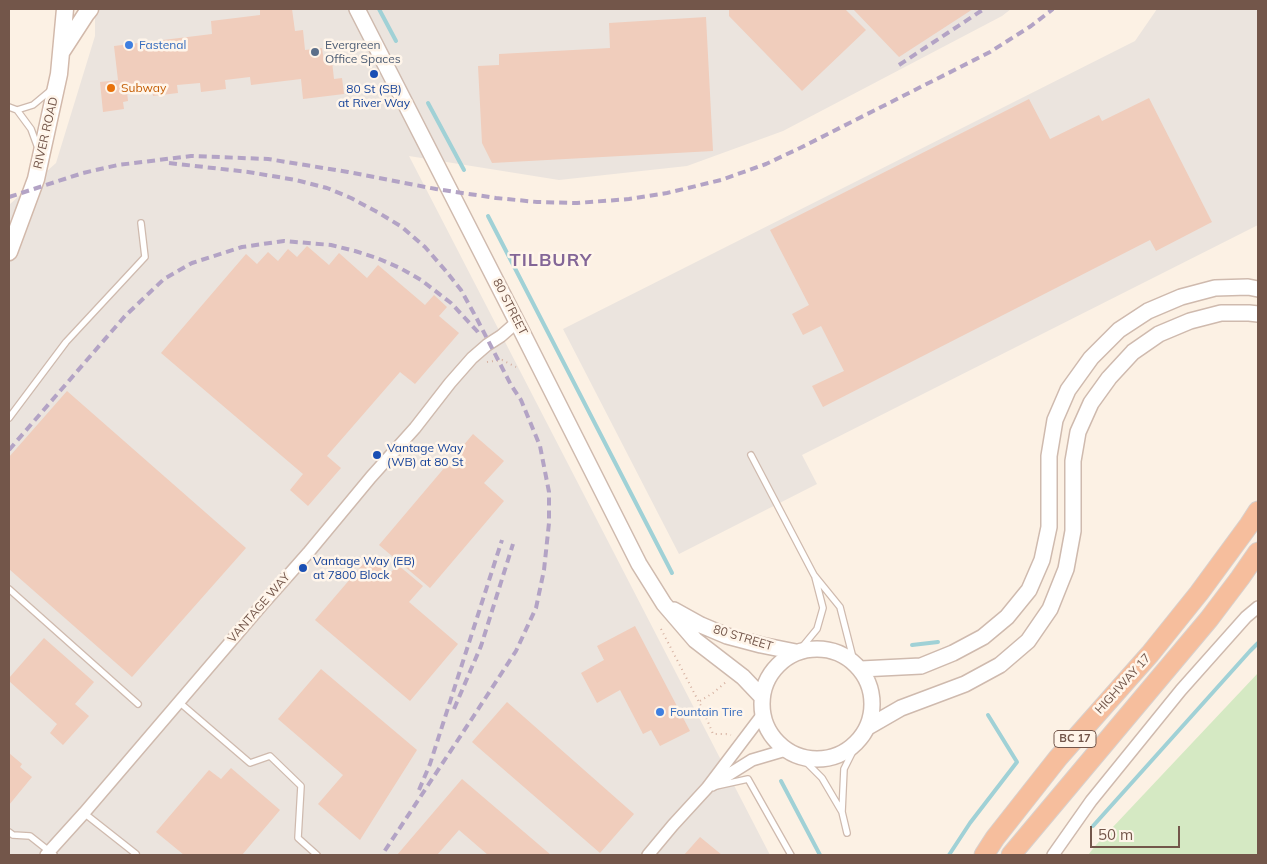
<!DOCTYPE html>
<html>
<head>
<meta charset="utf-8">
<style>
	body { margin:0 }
	#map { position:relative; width:1267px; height:864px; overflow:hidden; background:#fcf1e4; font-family:Mulish,sans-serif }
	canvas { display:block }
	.frame { position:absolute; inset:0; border:10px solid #73564a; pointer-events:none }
	.scale { position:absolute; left:1090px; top:826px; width:90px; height:22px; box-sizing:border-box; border:2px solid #73564a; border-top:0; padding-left:6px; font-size:15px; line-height:18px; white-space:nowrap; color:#73564a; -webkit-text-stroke:4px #fff5ea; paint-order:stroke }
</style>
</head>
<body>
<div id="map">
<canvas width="1267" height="864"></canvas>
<div class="frame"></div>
<div class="scale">50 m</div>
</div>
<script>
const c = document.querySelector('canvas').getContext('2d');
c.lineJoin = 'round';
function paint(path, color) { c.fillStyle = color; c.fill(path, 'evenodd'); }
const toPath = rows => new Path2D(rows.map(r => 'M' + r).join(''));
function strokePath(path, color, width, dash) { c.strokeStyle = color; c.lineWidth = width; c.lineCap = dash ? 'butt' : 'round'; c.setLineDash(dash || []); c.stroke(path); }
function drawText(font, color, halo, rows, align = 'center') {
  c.font = font + ' Mulish,sans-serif'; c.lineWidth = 5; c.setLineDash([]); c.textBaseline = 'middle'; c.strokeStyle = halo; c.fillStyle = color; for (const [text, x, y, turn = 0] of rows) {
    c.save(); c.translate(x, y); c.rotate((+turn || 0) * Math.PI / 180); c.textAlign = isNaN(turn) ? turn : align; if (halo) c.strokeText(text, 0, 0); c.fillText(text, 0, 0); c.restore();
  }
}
paint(toPath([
	[95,9,1011,9,1002,16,783,131,687,166,559,180,409,156,770,855,9,855,9,205,56,163,95,36],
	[1157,9,1258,9,1258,225,802,455,817,484,679,554,563,329,1135,41]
]), '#ebe4de');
paint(toPath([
	[1258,673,1258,855,1088,855,1096,845]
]), '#d5e9c3');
strokePath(toPath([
	[379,9,396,41],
	[428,103,464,170],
	[488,216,672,573],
	[912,645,938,642],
	[781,781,820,855],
	[1093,826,1250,651,1258,643],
	[949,855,970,823,1017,762,988,715]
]), '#a0d1d6', 4);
paint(toPath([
	[260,9,292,9,295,31,303,30,305,50,322,48,324,62,332,61,334,79,342,78,344,94,303,99,301,79,251,85,250,77,225,80,226,89,201,92,200,83,177,85,178,93,153,96,152,88,127,91,128,101,123,102,124,109,103,112,100,82,118,80,114,46,212,34,211,21,260,15],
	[729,9,845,9,866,30,802,91,729,16],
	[853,9,973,9,899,57],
	[706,17,713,151,492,163,482,143,478,66,499,65,499,54,610,48,609,23],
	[1149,98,1212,222,1156,251,1150,240,823,407,812,386,844,371,821,326,803,335,792,314,809,305,770,230,1029,99,1050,139,1099,115,1102,121],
	[307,246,329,265,339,253,367,278,378,265,425,305,434,295,447,307,439,316,459,333,415,384,400,372,327,456,341,468,308,506,290,490,303,474,161,353,246,254,257,264,268,252,278,261,288,249,297,257],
	[67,391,246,548,132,677,9,569,9,457],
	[473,434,504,461,484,483,504,501,430,588,379,545],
	[369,557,389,574,398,565,423,586,409,602,458,644,410,701,315,620],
	[635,626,690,731,660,746,651,730,643,734,620,690,597,703,581,673,604,660,597,646],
	[44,638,94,682,75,704,89,716,63,745,50,733,57,724,9,681,9,678],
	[321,669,417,750,360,840,318,804,343,775,278,719],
	[507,702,634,814,600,853,472,742],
	[9,753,22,764,20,767,32,777,9,805],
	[231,768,280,810,242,855,184,855,156,832,209,770,221,779],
	[462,779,551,855,488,855,459,830,437,855,397,855],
	[700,837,722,855,684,855]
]), '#f0cdbc');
const service = toPath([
	[9,107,17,110,31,129,38,148],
	[17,110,33,105,51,90],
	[9,418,66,342,145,257,141,223],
	[751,455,814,575,840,607,854,662],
	[9,589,138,704],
	[798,652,817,629,823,608,815,577],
	[179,702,250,763,270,756,301,786,298,838,317,855],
	[800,756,822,778,842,812],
	[716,786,748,779,791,855],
	[84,813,136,854],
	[9,832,13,835,30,836,54,855],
	[847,833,842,812,844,769,859,739]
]);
const minor = toPath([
	[712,785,752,760,786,750],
	[46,855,84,813,262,605,308,553,371,477,415,428,450,383,472,358,487,345,501,336,517,322],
	[648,855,673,825,707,788,763,714],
	[1053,855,1091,801,1181,690,1246,617,1258,607]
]);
const tertiary = toPath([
	[357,9,517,322,639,564,664,604,695,640,743,677,762,697],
	[674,610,701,625,727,636,761,645,796,652],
	'762 704a55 55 0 1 1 110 0a55 55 0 1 1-110 0Z',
	[861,669,921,666,953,653,983,637,1007,617,1029,590,1042,560,1049,527,1049,456,1055,420,1068,390,1091,358,1119,330,1148,311,1181,297,1215,288,1248,287,1258,289],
	[868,727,901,708,965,684,1000,665,1028,641,1050,609,1066,569,1073,531,1073,461,1078,432,1091,403,1109,378,1133,352,1159,334,1190,321,1221,313,1249,313,1258,314]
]);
const secondary = toPath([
	[62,51,86,14,90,9],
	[9,252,36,179,59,74,65,9]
]);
const trunk = toPath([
	[984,855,995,838,1058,758,1150,654,1199,593,1249,525,1258,511],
	[1011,855,1209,619,1240,578,1258,552]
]);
strokePath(service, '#cfbaae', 8);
strokePath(minor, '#cfbaae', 14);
strokePath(tertiary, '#cfbaae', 18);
strokePath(secondary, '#d2b9ab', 19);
strokePath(trunk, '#d8d0cc', 21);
strokePath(toPath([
	[487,362,502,360,516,367],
	[661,629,703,710,713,734,726,734,731,735],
	[700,701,713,693,726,682]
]), '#d5b0a0', 2, [1, 4]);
strokePath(service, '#fff', 5.5);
strokePath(minor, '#fff', 11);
strokePath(tertiary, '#fff', 15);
strokePath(secondary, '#fff', 16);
strokePath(trunk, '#f6be9d', 19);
strokePath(toPath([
	[899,65,984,9],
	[169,163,248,172,296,180,327,188,351,198,379,213,402,227,425,247,445,270,461,290,477,319,511,385,521,400,540,446,549,492,549,523,544,570,536,608,516,651,475,714,382,855],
	[9,197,83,173,118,165,191,156,268,159,348,172,436,189,496,198,537,202,577,203,629,199,667,193,721,180,766,164,800,148,990,52,1031,26,1053,9],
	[9,450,125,316,164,279,192,263,242,247,284,241,331,245,355,251,377,258,400,268,421,280,451,303,477,331,480,336],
	[454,709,481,646,513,544],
	[419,790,430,764,502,540]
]), '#b3a3c5', 4, [8, 5]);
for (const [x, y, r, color] of [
	[129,45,5,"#3f7fe0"],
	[315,52,5,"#5c6f8a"],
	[374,74,5,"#1a4fb4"],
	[111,88,5,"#e8710a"],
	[377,455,5,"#1a4fb4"],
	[303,568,5,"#1a4fb4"],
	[660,712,5,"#3f7fe0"]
]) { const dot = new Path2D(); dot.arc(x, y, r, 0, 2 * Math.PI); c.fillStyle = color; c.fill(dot); strokePath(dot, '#fff5ea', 2); }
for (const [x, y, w] of [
	[1075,739,42]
]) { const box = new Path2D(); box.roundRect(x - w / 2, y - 8.5, w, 17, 4); c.fillStyle = '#fff5ea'; c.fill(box); strokePath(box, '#73564a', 1); }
drawText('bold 11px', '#73564a', null, [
	["BC 17",1075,739]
]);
drawText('12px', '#366cbe', '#fff5ea', [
	["Fastenal",139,45],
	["Fountain Tire",670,712]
], 'left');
drawText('12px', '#4e5e75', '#fff5ea', [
	["Evergreen",325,45],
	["Office Spaces",325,59]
], 'left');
drawText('12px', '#c56008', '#fff5ea', [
	["Subway",121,88]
], 'left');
drawText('12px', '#164399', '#fff5ea', [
	["80 St (SB)",374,89,"center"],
	["at River Way",374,103,"center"],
	["Vantage Way",387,448],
	["(WB) at 80 St",387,462],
	["Vantage Way (EB)",313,561],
	["at 7800 Block",313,575]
], 'left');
drawText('12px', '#73564a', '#fff5ea', [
	["RIVER ROAD",46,133,-77],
	["80 STREET",510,307,63],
	["VANTAGE WAY",259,608,-49],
	["80 STREET",743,638,17],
	["HIGHWAY 17",1123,684,-48]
]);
c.letterSpacing = '1px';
drawText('bold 18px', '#836697', '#fff5ea', [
	["TILBURY",551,261]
]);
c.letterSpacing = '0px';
</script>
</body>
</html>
